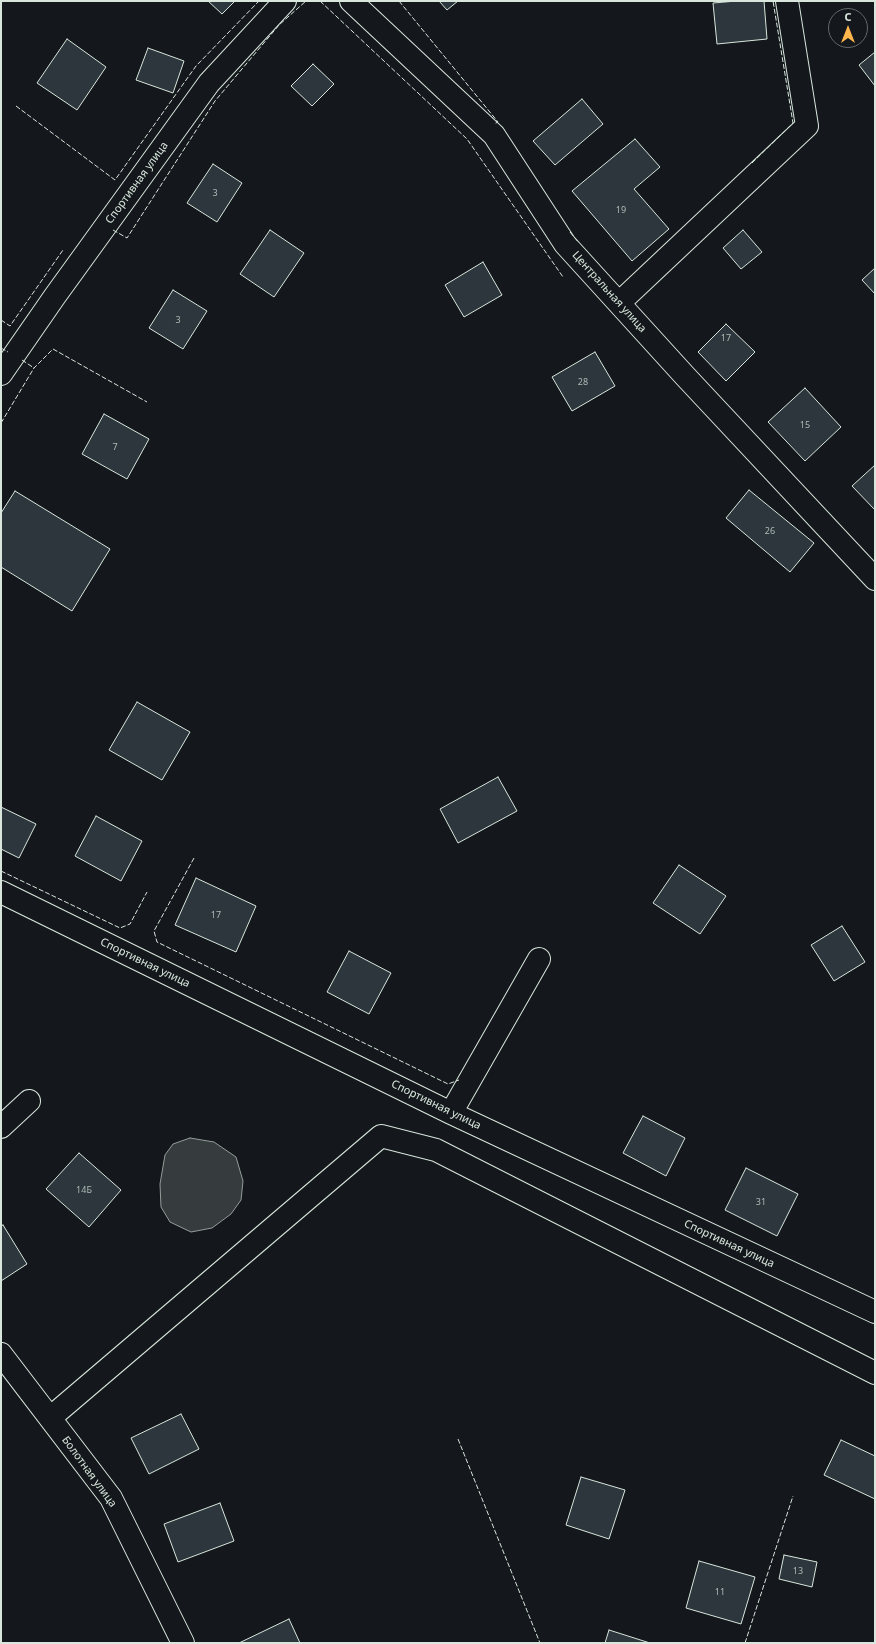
<!DOCTYPE html>
<html>
<head>
<meta charset="utf-8">
<style>
	body { margin:0 }
	#map { position:relative; width:876px; height:1644px; overflow:hidden; background:#14181c; font-family:"Noto Sans",sans-serif }
	canvas { display:block }
	.frame { position:absolute; inset:0; border:2px solid #d8e6dc; pointer-events:none }
	.north { position:absolute; left:828px; top:8px; width:40px; height:40px; box-sizing:border-box; background:#14181c; border:1px solid #626a69; border-radius:50%; rotate:0deg; font-size:11px; font-weight:700; line-height:16px; text-align:center; color:#d8e6dc }
	.north::after { content:''; display:block; margin:auto; width:14px; height:18px; background:#ffb74d; clip-path:polygon(50% 0,100% 100%,50% 72%,0 100%) }
</style>
</head>
<body>
<div id="map">
<canvas width="876" height="1644"></canvas>
<div class="frame"></div>
<div class="north">С</div>
</div>
<script>
const c = document.querySelector('canvas').getContext('2d');
c.lineJoin = 'round';
function paint(path, color) { c.fillStyle = color; c.fill(path, 'evenodd'); }
const toPath = rows => new Path2D(rows.map(r => 'M' + r).join(''));
function strokePath(path, color, width, dash) { c.strokeStyle = color; c.lineWidth = width; c.lineCap = dash ? 'butt' : 'round'; c.setLineDash(dash || []); c.stroke(path); }
function drawText(font, color, halo, rows, align = 'center') {
  c.font = font + ' "Noto Sans",sans-serif'; c.lineWidth = 3; c.setLineDash([]); c.textBaseline = 'middle'; c.strokeStyle = halo; c.fillStyle = color; for (const [text, x, y, turn = 0] of rows) {
    c.save(); c.translate(x, y); c.rotate((+turn || 0) * Math.PI / 180); c.textAlign = isNaN(turn) ? turn : align; if (halo) c.strokeText(text, 0, 0); c.fillText(text, 0, 0); c.restore();
  }
}
const water = toPath([
	[190,1138,214,1142,236,1157,243,1181,241,1200,231,1214,212,1228,191,1232,170,1222,161,1207,160,1184,165,1155,173,1144,190,1138]
]);
paint(water, '#363b3e');
strokePath(water, '#939e99', 1);
const building = toPath([
	[208,1,235,1,222,14,208,1],
	[439,1,458,1,447,10,439,1],
	[737,1,764,1,767,39,717,44,713,3,737,1],
	[67,39,106,67,77,110,37,83,67,39],
	[148,48,184,61,173,93,136,80,148,48],
	[875,52,875,86,859,65,875,52],
	[313,64,334,84,312,106,291,86,313,64],
	[582,99,603,124,555,165,533,141,582,99],
	[635,139,660,167,634,189,669,229,632,261,572,191,635,139],
	[213,164,242,183,217,222,187,203,213,164],
	[270,230,304,253,274,297,240,274,270,230],
	[743,230,762,252,741,269,723,248,743,230],
	[483,262,502,295,464,317,445,285,483,262],
	[875,268,875,294,862,280,875,268],
	[173,290,207,311,183,349,149,328,173,290],
	[726,324,755,352,726,381,698,352,726,324],
	[595,352,615,386,572,411,552,377,595,352],
	[805,388,841,427,805,461,768,422,805,388],
	[104,414,149,439,127,479,82,454,104,414],
	[875,465,875,510,852,486,875,465],
	[749,490,814,543,790,572,726,518,749,490],
	[15,491,110,549,72,611,1,567,1,513,15,491],
	[137,702,190,732,162,780,109,750,137,702],
	[498,777,517,811,458,843,440,809,498,777],
	[1,807,36,824,19,858,1,849,1,807],
	[96,816,142,841,121,881,75,856,96,816],
	[679,865,726,896,700,934,653,903,679,865],
	[196,878,256,906,236,952,175,925,196,878],
	[842,926,865,962,834,981,811,945,842,926],
	[349,951,391,973,369,1014,327,992,349,951],
	[643,1116,685,1138,666,1176,623,1153,643,1116],
	[79,1153,121,1190,89,1227,46,1189,79,1153],
	[746,1168,798,1194,777,1236,725,1210,746,1168],
	[3,1225,27,1264,1,1281,1,1226,3,1225],
	[181,1414,199,1449,149,1474,131,1438,181,1414],
	[841,1440,875,1456,875,1499,824,1475,841,1440],
	[581,1477,625,1490,609,1539,566,1525,581,1477],
	[220,1503,234,1541,178,1562,164,1524,220,1503],
	[784,1555,817,1562,812,1587,779,1579,784,1555],
	[699,1561,755,1577,741,1624,686,1608,699,1561],
	[289,1619,300,1643,239,1643,289,1619],
	[609,1630,650,1643,605,1643,609,1630]
]);
paint(building, '#2c363c');
strokePath(building, '#d8e6dc', 1);
const minor = toPath([
	[351,1,494,135,565,244,685,376,875,579],
	[619,303,807,126,787,1],
	[1,374,55,296,209,83,285,1],
	[1,892,451,1113,875,1312],
	[451,1113,539,959],
	[1,1127,29,1101],
	[1,1354,111,1498,183,1643],
	[50,1418,381,1136,436,1150,875,1373]
]);
strokePath(minor, '#d8e6dc', 24);
strokePath(minor, '#14181c', 22);
strokePath(toPath([
	[320,1,467,139,563,277],
	[399,1,498,122,494,124],
	[16,106,115,180,196,66,259,1],
	[752,163,793,123,773,1],
	[113,230,127,238,215,101,279,25,306,1],
	[570,232,579,243],
	[1,320,10,326,63,250],
	[1,348,8,352],
	[22,360,34,368],
	[1,423,34,368,53,349,147,402],
	[194,858,154,931,157,942,448,1084,459,1080],
	[1,871,120,928,130,924,147,892],
	[458,1439,540,1643],
	[745,1643,793,1496]
]), '#d8e6dc', 1, [5, 2]);
drawText('9px', '#adbab4', null, [
	["3",215,193],
	["19",621,210],
	["3",178,320],
	["17",726,338],
	["28",583,382],
	["15",805,425],
	["7",115,447],
	["26",770,531],
	["17",216,915],
	["14Б",84,1190],
	["31",761,1202],
	["13",798,1571],
	["11",720,1592]
]);
drawText('11px', '#d8e6dc', '#14181c', [
	["Спортивная улица",137,183,-54],
	["Центральная улица",609,292,48],
	["Спортивная улица",145,963,26],
	["Спортивная улица",436,1105,26],
	["Спортивная улица",729,1244,25],
	["Болотная улица",89,1472,54]
]);
</script>
</body>
</html>
